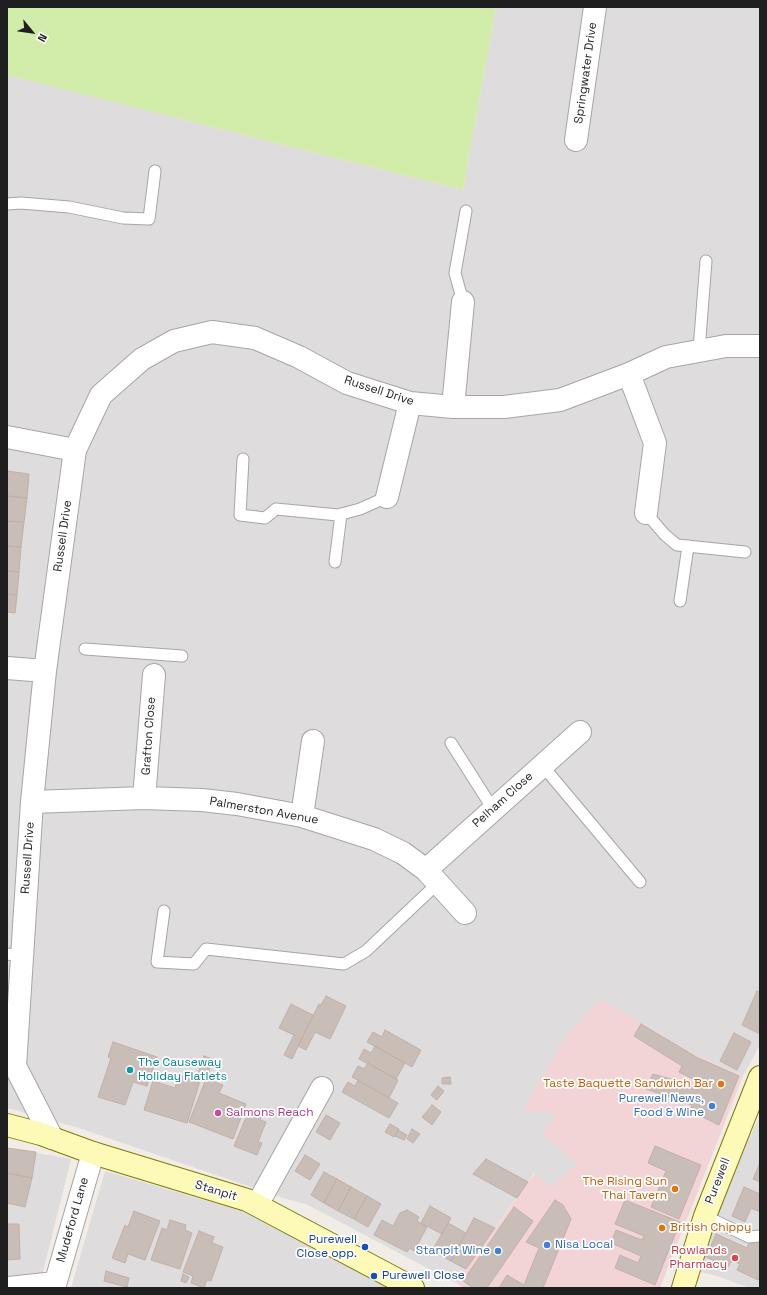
<!DOCTYPE html>
<html>
<head>
<meta charset="utf-8">
<style>
	body { margin:0 }
	#map { position:relative; width:767px; height:1295px; overflow:hidden; background:#f1ece5; font-family:"Space Grotesk",sans-serif }
	canvas { display:block }
	.frame { position:absolute; inset:0; border:8px solid #1f1f1f; pointer-events:none }
	.north { position:absolute; left:12px; top:12px; width:40px; height:40px; -webkit-text-stroke:3px #fff; paint-order:stroke; rotate:119deg; font-size:11px; font-weight:700; line-height:16px; text-align:center; color:#1f1f1f }
	.north::after { content:''; display:block; margin:auto; width:14px; height:18px; background:#1f1f1f; clip-path:polygon(50% 0,100% 100%,50% 72%,0 100%) }
</style>
</head>
<body>
<div id="map">
<canvas width="767" height="1295"></canvas>
<div class="frame"></div>
<div class="north">N</div>
</div>
<script>
const c = document.querySelector('canvas').getContext('2d');
c.lineJoin = 'round';
function paint(path, color) { c.fillStyle = color; c.fill(path, 'evenodd'); }
const toPath = rows => new Path2D(rows.map(r => 'M' + r).join(''));
function strokePath(path, color, width, dash) { c.strokeStyle = color; c.lineWidth = width; c.lineCap = dash ? 'butt' : 'round'; c.setLineDash(dash || []); c.stroke(path); }
function drawText(font, color, halo, rows, align = 'center') {
  c.font = font + ' "Space Grotesk",sans-serif'; c.lineWidth = 3.5; c.setLineDash([]); c.textBaseline = 'middle'; c.strokeStyle = halo; c.fillStyle = color; for (const [text, x, y, turn = 0] of rows) {
    c.save(); c.translate(x, y); c.rotate((+turn || 0) * Math.PI / 180); c.textAlign = isNaN(turn) ? turn : align; if (halo) c.strokeText(text, 0, 0); c.fillText(text, 0, 0); c.restore();
  }
}
paint(toPath([
	[496,7,760,7,760,1045,743,1076,698,1056,523,1110,558,1114,542,1133,578,1164,550,1188,534,1173,456,1283,306,1204,286,1199,76,1127,7,1108,7,75,463,190],
	[760,1117,760,1288,750,1288,714,1275,695,1271,746,1144],
	[7,1148,71,1159,39,1288,7,1288],
	[105,1171,241,1211,389,1288,71,1288]
]), '#dedcdc');
paint(toPath([
	[600,999,698,1056,743,1076,660,1288,464,1288,456,1283,535,1173,550,1187,578,1164,542,1133,557,1114,523,1110,562,1042]
]), '#f2d4d6');
paint(toPath([
	[7,7,496,7,463,190,7,75]
]), '#d2eda9');
const building = toPath([
	[7,471,29,474,27,498,7,496,7,471],
	[7,496,27,498,24,522,7,521,7,496],
	[7,521,24,522,21,547,7,546,7,521],
	[7,546,21,547,19,572,7,571,7,546],
	[7,571,19,572,17,595,7,594,7,571],
	[7,594,17,595,15,613,7,612,7,594],
	[757,991,760,993,760,1034,742,1025,757,991],
	[326,996,346,1006,330,1039,315,1032,306,1050,298,1046,319,1004,321,1005,326,996],
	[291,1004,313,1015,292,1059,284,1055,294,1035,279,1028,291,1004],
	[641,1024,698,1058,739,1076,719,1125,690,1111,692,1105,646,1089,653,1074,674,1080,698,1090,701,1083,679,1072,682,1066,634,1036,641,1024],
	[385,1030,421,1050,412,1067,367,1042,373,1032,382,1037,385,1030],
	[734,1033,751,1042,737,1070,720,1061,734,1033],
	[113,1042,157,1057,147,1086,133,1082,125,1105,98,1097,111,1058,108,1057,113,1042],
	[375,1046,405,1063,396,1079,359,1059,364,1049,371,1053,375,1046],
	[204,1056,213,1059,207,1077,198,1074,204,1056],
	[368,1063,398,1080,389,1098,352,1077,358,1066,364,1069,368,1063],
	[179,1075,200,1081,187,1123,144,1110,153,1081,175,1088,179,1075],
	[450,1077,451,1084,442,1084,442,1078,450,1077],
	[206,1079,223,1085,219,1093,246,1104,233,1139,189,1122,206,1079],
	[358,1080,398,1103,389,1118,342,1092,348,1082,355,1086,358,1080],
	[438,1086,444,1091,437,1100,431,1095,438,1086],
	[432,1105,441,1112,432,1125,422,1117,432,1105],
	[255,1110,263,1113,260,1120,266,1122,258,1142,262,1143,257,1155,234,1146,247,1115,252,1117,255,1110],
	[326,1115,340,1123,330,1140,316,1132,326,1115],
	[390,1124,399,1129,394,1137,385,1132,390,1124],
	[412,1129,420,1134,413,1143,407,1139,412,1129],
	[398,1130,407,1135,404,1140,395,1136,398,1130],
	[655,1146,701,1165,679,1219,651,1207,666,1171,648,1163,655,1146],
	[7,1148,36,1152,32,1178,7,1173,7,1148],
	[305,1155,320,1164,310,1180,295,1171,305,1155],
	[486,1159,528,1182,517,1198,473,1174,486,1159],
	[760,1163,760,1182,753,1179,760,1163],
	[324,1172,337,1179,324,1203,311,1195,324,1172],
	[7,1173,32,1178,25,1207,7,1203,7,1173],
	[337,1179,351,1187,338,1211,324,1203,337,1179],
	[351,1187,367,1196,354,1219,338,1211,351,1187],
	[744,1187,760,1194,760,1212,751,1208,745,1222,732,1216,744,1187],
	[367,1196,381,1204,368,1227,354,1219,367,1196],
	[555,1200,563,1205,571,1219,543,1288,499,1288,507,1275,524,1285,539,1248,526,1242,555,1200],
	[625,1200,680,1222,655,1285,615,1268,620,1255,638,1263,641,1256,611,1243,616,1230,642,1240,644,1236,615,1224,625,1200],
	[430,1206,451,1218,442,1234,421,1223,430,1206],
	[514,1207,533,1221,487,1288,473,1288,463,1281,514,1207],
	[407,1210,419,1217,417,1221,427,1227,414,1251,410,1248,407,1252,374,1235,382,1220,393,1226,400,1213,407,1210],
	[134,1211,160,1221,145,1260,128,1254,125,1263,112,1258,125,1225,128,1227,134,1211],
	[474,1218,495,1228,466,1269,451,1261,474,1218],
	[170,1220,186,1225,185,1230,192,1233,180,1269,151,1260,162,1228,167,1230,170,1220],
	[448,1223,466,1233,451,1261,432,1251,448,1223],
	[7,1224,19,1224,20,1259,7,1260,7,1224],
	[199,1231,214,1237,212,1243,223,1247,211,1281,207,1280,204,1288,191,1283,193,1276,183,1272,199,1231],
	[716,1234,747,1248,751,1239,760,1243,760,1275,758,1280,737,1270,740,1264,732,1260,728,1267,706,1257,716,1234],
	[106,1271,129,1278,127,1287,104,1281,106,1271],
	[183,1274,189,1277,186,1283,181,1281,183,1274]
]);
paint(building, '#c9bdb8');
strokePath(building, '#c3b0a7', 1);
const lane = toPath([
	[7,204,21,203,69,207,123,218,149,219,155,171],
	[463,302,455,273,466,211],
	[699,350,706,261],
	[243,459,240,515,265,518,276,509,338,515,360,509,387,497],
	[646,513,665,535,677,545,745,552],
	[335,562,341,514],
	[680,601,688,546],
	[85,649,182,656],
	[451,743,493,809],
	[542,765,640,882],
	[164,911,157,962,194,964,206,949,344,964,366,951,438,883],
	[7,954,22,956],
	[705,1216,749,1237,760,1236]
]);
const street = toPath([
	[576,140,595,7],
	[629,374,655,443,646,513],
	[453,407,463,302],
	[7,437,75,450],
	[387,497,410,403],
	[7,668,45,671],
	[144,798,154,675],
	[32,802,144,798,202,800,237,804,302,816,374,839,403,853,426,870,465,913],
	[302,816,313,741],
	[426,870,580,732],
	[52,1138,15,1066,32,802,45,671,75,450,101,395,142,359,174,341,212,332,255,338,299,357,347,383,410,403,453,407,504,407,560,400,629,374,666,357,726,346,760,346],
	[257,1205,322,1088],
	[9,1288,55,1283],
	[54,1288,93,1153]
]);
const secondary = toPath([
	[7,1125,41,1134,93,1153,247,1200,413,1288],
	[683,1288,705,1216,760,1077]
]);
strokePath(lane, '#a6a6a6', 13);
strokePath(street, '#a6a6a6', 24);
strokePath(secondary, '#7d7d00', 24);
strokePath(lane, '#fff', 11);
strokePath(street, '#fff', 22);
strokePath(secondary, '#fdf9b7', 22);
for (const [x, y, r, color] of [
	[130,1070,4,"#0f9aa8"],
	[721,1084,4,"#e8710a"],
	[712,1106,4,"#3f7fe0"],
	[218,1113,4,"#d1479c"],
	[675,1189,4,"#e8710a"],
	[662,1228,4,"#e8710a"],
	[547,1245,4,"#3f7fe0"],
	[365,1247,4,"#1a4fb4"],
	[498,1251,4,"#3f7fe0"],
	[735,1258,4,"#e0444e"],
	[374,1276,4,"#1a4fb4"]
]) { const dot = new Path2D(); dot.arc(x, y, r, 0, 2 * Math.PI); c.fillStyle = color; c.fill(dot); strokePath(dot, '#fff', 1.5); }
drawText('12px', '#1f1f1f', '#fff', [
	["Springwater Drive",586,73,-82],
	["Russell Drive",379,391,18],
	["Russell Drive",63,536,-82],
	["Grafton Close",149,736,-86],
	["Pelham Close",503,800,-42],
	["Palmerston Avenue",264,811,10],
	["Russell Drive",28,858,-86],
	["Purewell",718,1181,-69],
	["Stanpit",216,1191,17],
	["Mudeford Lane",73,1220,-74]
]);
drawText('12px', '#0d838f', '#fff', [
	["The Causeway",138,1063],
	["Holiday Flatlets",138,1077]
], 'left');
drawText('12px', '#c56008', '#fff', [
	["Taste Baquette Sandwich Bar",713,1084],
	["The Rising Sun",667,1182],
	["Thai Tavern",667,1196],
	["British Chippy",670,1228,"left"]
], 'right');
drawText('12px', '#366cbe', '#fff', [
	["Purewell News,",704,1099],
	["Food & Wine",704,1113],
	["Nisa Local",555,1245,"left"],
	["Stanpit Wine",490,1251]
], 'right');
drawText('12px', '#b23c85', '#fff', [
	["Salmons Reach",226,1113]
], 'left');
drawText('12px', '#164399', '#fff', [
	["Purewell",357,1240],
	["Close opp.",357,1254],
	["Purewell Close",382,1276,"left"]
], 'right');
drawText('12px', '#be3a42', '#fff', [
	["Rowlands",727,1251],
	["Pharmacy",727,1265]
], 'right');
</script>
</body>
</html>
